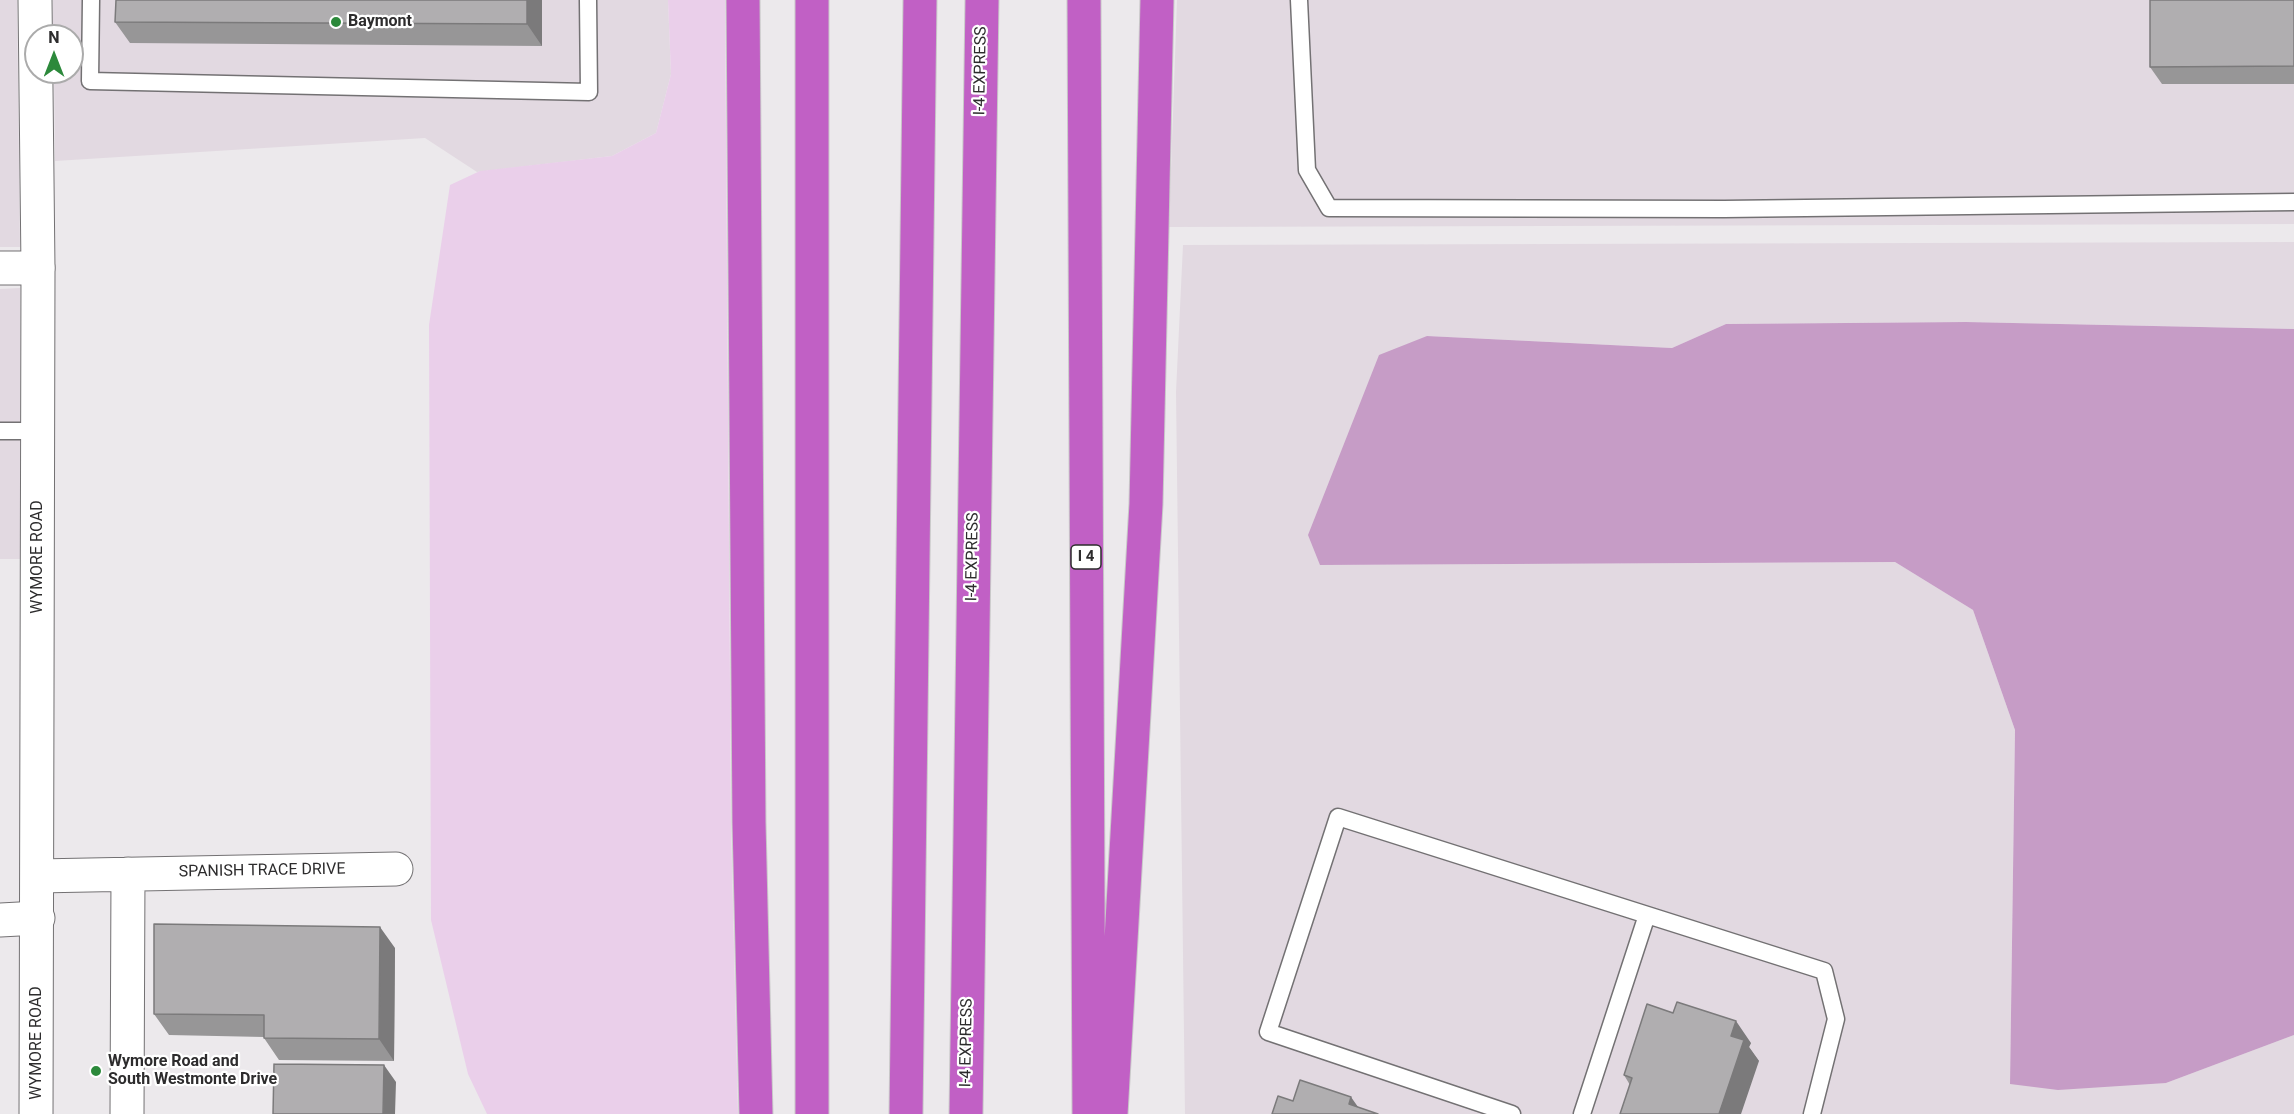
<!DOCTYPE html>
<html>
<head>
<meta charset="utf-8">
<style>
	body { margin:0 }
	#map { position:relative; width:2294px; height:1114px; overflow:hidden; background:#ece9ec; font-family:Roboto,sans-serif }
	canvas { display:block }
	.north { position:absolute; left:24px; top:24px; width:60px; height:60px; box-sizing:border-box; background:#fff; border:2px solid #ababab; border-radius:50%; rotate:0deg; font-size:16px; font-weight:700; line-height:24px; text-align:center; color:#2d2c2d }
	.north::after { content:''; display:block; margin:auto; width:21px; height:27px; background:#2c893b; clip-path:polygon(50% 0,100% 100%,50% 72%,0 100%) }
</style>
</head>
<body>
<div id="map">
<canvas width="2294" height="1114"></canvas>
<div class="north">N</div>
</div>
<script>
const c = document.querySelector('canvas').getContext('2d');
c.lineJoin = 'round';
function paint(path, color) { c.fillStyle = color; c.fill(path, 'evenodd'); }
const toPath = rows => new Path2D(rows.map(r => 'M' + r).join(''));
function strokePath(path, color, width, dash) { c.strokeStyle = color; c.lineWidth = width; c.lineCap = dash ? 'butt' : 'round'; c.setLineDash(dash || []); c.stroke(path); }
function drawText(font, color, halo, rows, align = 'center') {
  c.font = font + ' Roboto,sans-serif'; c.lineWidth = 4.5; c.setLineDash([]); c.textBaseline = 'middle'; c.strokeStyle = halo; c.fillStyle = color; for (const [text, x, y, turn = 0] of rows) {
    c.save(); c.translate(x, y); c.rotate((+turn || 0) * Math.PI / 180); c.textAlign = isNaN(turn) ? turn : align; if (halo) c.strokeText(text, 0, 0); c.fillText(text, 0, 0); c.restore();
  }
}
paint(toPath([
	[0,0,17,0,20,247,0,247],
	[53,0,668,0,671,74,656,133,612,156,477,172,425,138,55,161,54,72,72,72,72,36,53,36],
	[1177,0,2294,0,2294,224,1169,227],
	[2294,242,2294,329,1966,322,1726,324,1672,348,1427,336,1320,565,1895,562,1973,610,2015,730,2010,1084,2166,1083,2294,1035,2294,1114,1185,1114,1176,392,1183,245],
	[20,288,20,559,0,559,0,289]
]), '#e2d9e1');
paint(toPath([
	[668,0,725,0,731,824,738,1114,487,1114,468,1074,431,920,429,325,450,185,480,171,612,156,656,133,671,74]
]), '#eacfea');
paint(toPath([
	[1966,322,2294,329,2294,1035,2166,1083,2058,1090,2010,1084,2015,730,1973,610,1895,562,1320,565,1308,535,1379,355,1427,336,1672,348,1726,324]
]), '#c69cc6');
const service = toPath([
	[91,0,90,81,589,92,588,0],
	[1299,0,1307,170,1329,208,1724,209,2294,202],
	[0,431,38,431],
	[1512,1114,1268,1032,1338,817,1824,971,1836,1019,1812,1114],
	[1582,1114,1647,915]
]);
const minor = toPath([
	[38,876,396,869],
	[0,920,38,918],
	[127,1114,128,874]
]);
const tertiary = toPath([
	[0,268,38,268]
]);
const secondary = toPath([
	[35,0,38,268,36,1114]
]);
const motorway = toPath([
	[743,0,749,823,756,1114],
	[812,0,812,1114],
	[1084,0,1089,1114],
	[906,1114,920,0],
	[966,1114,982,0],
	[1111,1114,1146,504,1157,0]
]);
strokePath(service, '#737173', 19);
strokePath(minor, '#737173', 35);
strokePath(tertiary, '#737173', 35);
strokePath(secondary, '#737173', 35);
strokePath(motorway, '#c8c8c8', 35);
strokePath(service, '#fff', 16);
strokePath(minor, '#fff', 33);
strokePath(tertiary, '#fff', 33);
strokePath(secondary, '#fff', 33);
strokePath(motorway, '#c160c5', 33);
paint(toPath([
	[542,0,542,46,130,43,115,22],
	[2294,0,2294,84,2162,84,2150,67],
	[395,948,394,1061,279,1060,264,1038,264,1037,169,1035,154,1014],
	[1751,1043,1749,1047,1759,1061,1630,1085,1624,1075]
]), '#979697');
paint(toPath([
	[527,0,542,0,542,46,527,24],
	[380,927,395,948,394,1061,379,1039],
	[1736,1021,1751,1043,1749,1047,1759,1061,1741,1114,1719,1114,1731,1036],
	[384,1065,396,1082,395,1114,383,1114],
	[1351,1097,1363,1114,1349,1104]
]), '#7b7a7b');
const building = toPath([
	[116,0,527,0,527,24,115,22,116,0],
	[2150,0,2294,0,2294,66,2150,67,2150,0],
	[154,924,380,927,379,1039,264,1038,264,1015,154,1014,154,924],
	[1677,1002,1736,1021,1731,1036,1744,1040,1719,1114,1620,1114,1632,1078,1624,1075,1647,1004,1673,1013,1677,1002],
	[274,1064,384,1065,383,1114,273,1114,274,1064],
	[1300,1080,1351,1097,1349,1104,1378,1114,1272,1114,1278,1096,1293,1101,1300,1080]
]);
paint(building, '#b0aeb0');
strokePath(building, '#7b7a7b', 1.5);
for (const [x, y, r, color] of [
	[336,22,6,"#2c893b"],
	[96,1071,6,"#2c893b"]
]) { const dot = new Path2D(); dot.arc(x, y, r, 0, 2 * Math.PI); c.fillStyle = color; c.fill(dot); strokePath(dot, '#fff', 2); }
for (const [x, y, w] of [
	[1086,557,30]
]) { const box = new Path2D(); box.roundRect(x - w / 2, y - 12, w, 24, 4.5); c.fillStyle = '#fff'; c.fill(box); strokePath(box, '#2d2c2d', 1.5); }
drawText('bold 15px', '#2d2c2d', null, [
	["I 4",1086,557]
]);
drawText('bold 16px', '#2d2c2d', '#fff', [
	["Baymont",348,22],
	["Wymore Road and",108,1062],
	["South Westmonte Drive",108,1080]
], 'left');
drawText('16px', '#2d2c2d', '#fff', [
	["I-4 EXPRESS",981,71,-89],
	["WYMORE ROAD",38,557,-90],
	["I-4 EXPRESS",973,557,-89],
	["SPANISH TRACE DRIVE",262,871,-1],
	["WYMORE ROAD",37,1043,-90],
	["I-4 EXPRESS",967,1043,-89]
]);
</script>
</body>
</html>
